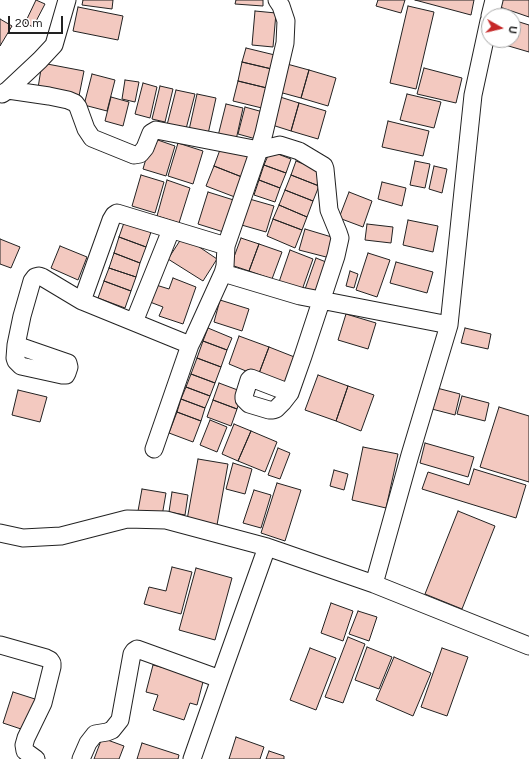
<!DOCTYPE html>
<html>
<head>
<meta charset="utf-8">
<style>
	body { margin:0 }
	#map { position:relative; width:529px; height:759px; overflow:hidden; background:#fff; font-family:Figtree,sans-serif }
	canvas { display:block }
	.north { position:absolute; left:481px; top:8px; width:40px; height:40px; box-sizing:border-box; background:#fff; border:1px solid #a7a7a7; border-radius:50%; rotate:98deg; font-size:11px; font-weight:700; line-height:16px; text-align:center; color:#222 }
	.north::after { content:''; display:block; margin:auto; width:14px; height:18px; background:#c62828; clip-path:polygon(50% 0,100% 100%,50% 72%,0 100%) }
	.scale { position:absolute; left:8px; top:16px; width:55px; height:18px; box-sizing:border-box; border:2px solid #222; border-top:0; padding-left:5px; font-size:12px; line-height:14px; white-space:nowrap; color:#222; -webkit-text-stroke:3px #fff; paint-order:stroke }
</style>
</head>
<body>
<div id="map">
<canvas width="529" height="759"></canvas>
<div class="north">U</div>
<div class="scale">20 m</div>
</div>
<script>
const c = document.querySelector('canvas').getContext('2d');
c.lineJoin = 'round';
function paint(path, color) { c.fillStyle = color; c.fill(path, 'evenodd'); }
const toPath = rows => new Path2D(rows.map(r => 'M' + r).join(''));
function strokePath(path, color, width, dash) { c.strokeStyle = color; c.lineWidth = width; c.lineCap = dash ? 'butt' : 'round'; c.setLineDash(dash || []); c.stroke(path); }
const building = toPath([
	[36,0,45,4,33,27,25,23,36,0],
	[83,0,113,0,112,9,82,5,83,0],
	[236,0,263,0,263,6,235,4,236,0],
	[378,0,405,0,401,13,376,6,378,0],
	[415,0,474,0,471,15,415,0],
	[502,0,529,0,529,17,500,7,502,0],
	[408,6,434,12,416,89,390,83,408,6],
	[78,7,123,16,118,40,73,31,78,7],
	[255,11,276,13,273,47,252,45,255,11],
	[0,19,12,26,0,46,0,19],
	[513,20,529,25,529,52,495,42,495,40,513,40,513,20],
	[246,48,279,56,276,70,242,62,246,48],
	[242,62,276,70,271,89,238,81,242,62],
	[42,63,84,71,79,96,38,88,42,63],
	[287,64,309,70,301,98,279,92,287,64],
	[424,68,462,78,456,103,417,94,424,68],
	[309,70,336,78,328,106,301,98,309,70],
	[92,74,115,80,107,111,84,105,92,74],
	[125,80,139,82,135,102,122,99,125,80],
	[238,81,271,89,266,109,233,101,238,81],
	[143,83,157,87,150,118,135,114,143,83],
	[160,86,173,89,165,122,152,119,160,86],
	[176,90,195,94,186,129,167,125,176,90],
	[197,94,216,98,208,134,189,130,197,94],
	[407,94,441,102,434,128,400,120,407,94],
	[277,96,299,103,291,131,269,124,277,96],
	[111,97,129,102,123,126,105,121,111,97],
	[299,103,326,111,318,139,291,131,299,103],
	[226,104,243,108,236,140,218,136,226,104],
	[245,107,263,112,256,139,238,134,245,107],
	[388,121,429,131,423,156,382,147,388,121],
	[152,138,175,146,166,176,143,169,152,138],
	[178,143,203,151,193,184,168,176,178,143],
	[221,147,254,159,247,179,214,166,221,147],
	[270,151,291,159,286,173,264,165,270,151],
	[296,161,324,172,319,186,291,175,296,161],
	[415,161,430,164,425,188,410,185,415,161],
	[264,165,286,173,280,188,259,180,264,165],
	[214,166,247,179,240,199,206,186,214,166],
	[434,166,447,169,442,193,429,189,434,166],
	[141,175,164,182,155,213,132,206,141,175],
	[291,175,319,186,313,201,285,190,291,175],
	[167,180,190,188,179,223,157,216,167,180],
	[259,180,280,188,275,202,254,195,259,180],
	[382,182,406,188,402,206,378,199,382,182],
	[285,190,313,201,307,217,279,205,285,190],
	[208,192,240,202,230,234,198,224,208,192],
	[349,192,372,201,363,227,339,218,349,192],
	[246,198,274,206,266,232,238,224,246,198],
	[279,205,307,217,302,230,273,219,279,205],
	[126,217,153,226,146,247,119,237,126,217],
	[273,219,302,230,295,248,267,236,273,219],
	[408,220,438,226,433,252,403,245,408,220],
	[367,224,393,227,391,243,365,240,367,224],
	[305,229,335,238,330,258,299,250,305,229],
	[183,236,217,259,203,281,168,259,183,236],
	[119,237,146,247,140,263,114,253,119,237],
	[241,238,259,244,249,271,231,265,241,238],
	[0,239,20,247,11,268,0,264,0,239],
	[259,244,282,252,272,279,249,271,259,244],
	[60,246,87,257,78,280,51,268,60,246],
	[290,250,313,259,302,290,279,282,290,250],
	[114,253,140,263,136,277,109,268,114,253],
	[368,253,390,260,377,297,356,290,368,253],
	[316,258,331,264,319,298,304,292,316,258],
	[396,262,433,272,427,293,390,283,396,262],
	[109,268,136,277,131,291,104,281,109,268],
	[350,271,358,274,354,288,346,286,350,271],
	[173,278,196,287,183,324,159,316,163,307,150,302,156,285,169,289,173,278],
	[104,281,131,291,125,308,98,298,104,281],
	[220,300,249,309,242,331,214,322,220,300],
	[346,314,376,323,368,349,338,340,346,314],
	[208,328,232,338,227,350,203,341,208,328],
	[465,328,491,334,488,349,461,343,465,328],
	[239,336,269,347,258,376,229,364,239,336],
	[203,341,227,350,221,367,197,358,203,341],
	[269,347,297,358,286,386,258,376,269,347],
	[197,358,221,367,215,383,191,374,197,358],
	[191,374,215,383,210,396,186,387,191,374],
	[318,375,348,386,336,421,305,410,318,375],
	[219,383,243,392,237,409,213,400,219,383],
	[348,386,374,395,361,431,336,421,348,386],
	[186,387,210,396,205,408,181,399,186,387],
	[433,387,460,394,455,415,428,408,433,387],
	[18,390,47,397,40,422,12,415,18,390],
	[462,396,489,403,485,421,457,414,462,396],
	[181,399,205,408,201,421,177,412,181,399],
	[213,400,237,409,231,426,207,417,213,400],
	[499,407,529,416,529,482,480,467,499,407],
	[177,412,201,421,193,442,169,433,177,412],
	[210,420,227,427,217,452,200,445,210,420],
	[234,424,251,431,238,461,222,454,234,424],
	[251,431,277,442,265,472,238,461,251,431],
	[425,443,474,457,468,477,420,463,425,443],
	[363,447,398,454,386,508,352,500,363,447],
	[278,448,290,453,280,479,268,475,278,448],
	[198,459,228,464,217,525,187,520,198,459],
	[233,463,252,469,245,494,226,489,233,463],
	[474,469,526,485,516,518,422,489,428,472,469,485,474,469],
	[334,470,348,474,344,490,330,486,334,470],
	[277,483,301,490,285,541,261,533,277,483],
	[142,489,166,493,162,516,138,511,142,489],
	[254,490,271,495,261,528,243,523,254,490],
	[172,492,188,495,185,515,169,512,172,492],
	[458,511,495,526,462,609,425,594,458,511],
	[172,567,192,572,181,614,144,604,149,587,166,591,172,567],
	[196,568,232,578,215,640,179,630,196,568],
	[331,603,353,611,343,641,321,633,331,603],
	[358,611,377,617,369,641,349,634,358,611],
	[348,637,365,644,343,703,325,697,348,637],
	[367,647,392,657,379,689,355,680,367,647],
	[310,648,336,658,316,710,290,700,310,648],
	[442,648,468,657,447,716,421,707,442,648],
	[394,657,431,673,413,716,376,700,394,657],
	[153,665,204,678,197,705,190,703,184,720,153,710,158,695,146,692,153,665],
	[13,692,38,700,27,731,3,723,13,692],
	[236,737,264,747,260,759,229,759,236,737],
	[102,738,124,746,119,759,94,759,102,738],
	[142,743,179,755,178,759,137,759,142,743],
	[269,751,284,756,284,759,266,759,269,751]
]);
paint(building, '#f3c9c0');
strokePath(building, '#222', 1);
const street = toPath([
	[490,16,494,0],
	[8,90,49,96,68,100,75,103,78,107,86,129,92,138,134,155,140,154,145,148,151,133,156,130,259,150,280,145,299,151,324,166,325,169,329,210,338,232,340,238,336,256,303,356,290,393,283,402,276,409,273,410,269,410,249,404,244,399,244,396,249,380,251,378,290,393],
	[2,94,8,90,40,60,54,45,67,0],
	[223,273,300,296,449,325,410,455,374,584],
	[82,301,111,220,114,215,117,213,226,246],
	[134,322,171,230],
	[449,325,473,95,489,21],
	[16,345,68,363,69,367,67,373,66,375,62,375,21,366,16,361,15,358,16,345,22,316,32,281,35,277,39,276,42,277,82,301,190,345],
	[154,449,190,345,194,337,223,273,225,266,226,246,259,150,264,133,285,43,286,21,281,6,277,0],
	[0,533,23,538,61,536,127,519,166,520,267,547,374,584,529,646],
	[0,645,46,658,50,660,52,663,52,667,43,703,26,738,24,745,25,751,36,759],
	[81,759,88,743,95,734,107,732,112,730,120,720,132,654,134,651,137,649,220,679],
	[192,759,220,679,267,547]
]);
strokePath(street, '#222', 19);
strokePath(street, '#fff', 17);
</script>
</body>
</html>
